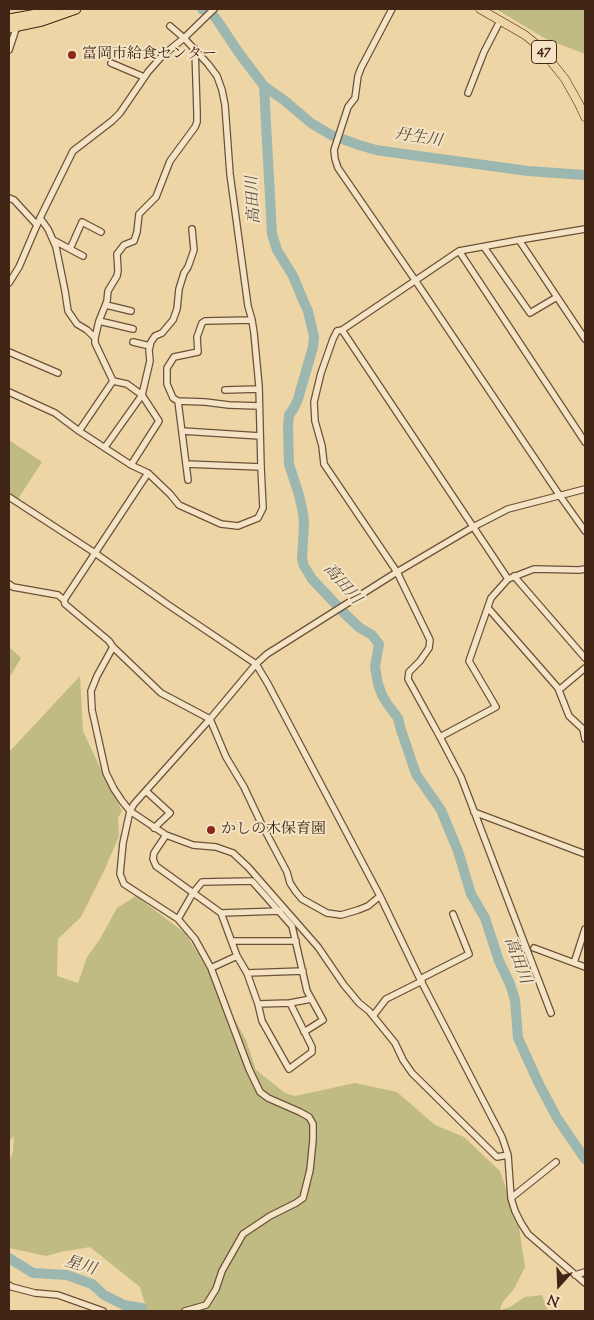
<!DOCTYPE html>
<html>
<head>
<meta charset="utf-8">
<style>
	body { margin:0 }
	#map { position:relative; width:594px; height:1320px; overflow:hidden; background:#eed5a6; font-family:"Sorts Mill Goudy",serif }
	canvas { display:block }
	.frame { position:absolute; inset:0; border:10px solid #412515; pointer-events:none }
	.north { position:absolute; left:534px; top:1260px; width:50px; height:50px; -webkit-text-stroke:4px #f4e4c5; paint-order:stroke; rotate:200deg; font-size:14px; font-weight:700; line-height:20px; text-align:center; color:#412515 }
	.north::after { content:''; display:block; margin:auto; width:18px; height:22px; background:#412515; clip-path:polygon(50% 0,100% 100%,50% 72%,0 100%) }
</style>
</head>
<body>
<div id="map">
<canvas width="594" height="1320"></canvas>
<div class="frame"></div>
<div class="north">N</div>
</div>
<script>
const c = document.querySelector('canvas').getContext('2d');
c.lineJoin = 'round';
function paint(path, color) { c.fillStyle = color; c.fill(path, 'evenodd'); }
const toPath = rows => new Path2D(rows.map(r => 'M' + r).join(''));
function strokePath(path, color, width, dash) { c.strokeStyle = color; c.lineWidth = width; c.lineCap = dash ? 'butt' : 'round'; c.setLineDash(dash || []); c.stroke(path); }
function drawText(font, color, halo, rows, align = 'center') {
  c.font = font + ' "Sorts Mill Goudy","Noto Serif JP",serif'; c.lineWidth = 4; c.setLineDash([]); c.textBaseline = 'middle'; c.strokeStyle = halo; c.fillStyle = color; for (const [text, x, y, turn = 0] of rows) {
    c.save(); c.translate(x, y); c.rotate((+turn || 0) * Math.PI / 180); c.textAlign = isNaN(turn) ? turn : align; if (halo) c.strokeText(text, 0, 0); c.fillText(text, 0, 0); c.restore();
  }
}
paint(toPath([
	[496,9,585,9,585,54,546,39],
	[9,440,42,462,16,502,9,497],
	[9,647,21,658,9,678],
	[80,676,83,731,104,776,122,811,118,818,119,836,104,871,81,917,58,939,57,976,78,983,87,957,100,939,117,908,136,896,185,933,200,957,246,1040,256,1070,285,1093,295,1096,355,1083,397,1092,435,1125,464,1137,500,1171,519,1227,525,1267,514,1289,502,1303,500,1310,510,1307,525,1297,542,1295,548,1311,147,1311,140,1287,90,1247,61,1252,46,1256,9,1248,9,1163,13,1151,14,1136,9,1141,9,752]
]), '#c0bb82');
strokePath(toPath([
	[202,9,213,15,217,20,239,53,264,86,272,234,277,250,293,276,303,300,308,311,314,337,313,347,298,399,294,408,289,415,288,427,289,464,299,495,303,513,304,524,302,559,304,566,312,579,345,614,360,628,372,635,379,644,375,667,378,684,382,695,388,705,398,718,401,730,416,774,441,810,458,851,471,894,485,918,499,961,510,984,515,1000,518,1038,539,1084,557,1118,585,1159],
	[264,86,285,101,311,123,331,135,359,145,376,150,411,155,528,171,585,175],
	[9,1258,33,1273,67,1275,92,1284,104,1295,124,1305,142,1308]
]), '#9bb7b0', 10);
const minor = toPath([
	[392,9,361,68,358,76,355,98,348,107,334,150,335,159,338,168,415,280,560,496,585,531],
	[9,50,17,26],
	[111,63,144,77],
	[468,93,484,52,500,21],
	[9,198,14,200,37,225],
	[40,218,48,229,56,247,65,291,68,311,77,324,87,330,95,338],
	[53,240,83,256],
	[519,240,585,339],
	[484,247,530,313,557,297],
	[70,249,82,222,101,232],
	[459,251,585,442],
	[9,283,19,267,40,218,73,151,112,121,120,113,148,72,162,56,184,38,214,9],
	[106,305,131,311],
	[252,320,205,321,202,323,197,337,198,352,174,357,167,368,167,384,173,398,178,401,205,402,229,405,259,406],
	[99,321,133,329],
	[342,330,508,579],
	[133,342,150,346],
	[9,352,58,373],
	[225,390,259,389],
	[9,392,55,413,79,431,131,465,148,473,64,600],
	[178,401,188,480],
	[79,431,113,381],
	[182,431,260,436],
	[105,447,142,395,150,361,149,350,151,342,155,336,162,333,167,327,173,320,177,309,179,289,184,273,188,267,194,250,192,229],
	[186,464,261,467],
	[131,465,159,421,142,395,127,384,113,381,95,343,95,338,99,321,107,301,108,291,117,276,118,271,117,254,124,245,134,241,137,232,139,214,156,197,170,161,195,127,197,122,197,112,195,49],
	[148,473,170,494,179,505,221,524,238,526,258,518,263,508,261,467,259,386,254,333,252,320,248,306,230,174,225,105,222,90,217,76,208,64,184,38,170,26],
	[9,497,95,553,167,604,256,664,268,684,380,896,420,979,502,1137,508,1155,511,1198,515,1211,521,1223,528,1234,585,1283],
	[514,576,585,658],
	[9,584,13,587,58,595,64,600,65,604,109,641,113,647,161,693,210,719,226,757,244,787,261,823,287,872,290,883,296,892,302,899,327,913,341,915,358,910,368,906,380,896],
	[488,608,558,688,569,716,583,729,585,739],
	[113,647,97,676,91,691,92,710,106,773,114,789,122,801,130,811,166,835,193,845,216,847,233,853,248,867,318,947,344,985,359,1003,369,1011,395,1043,403,1060,412,1073,497,1157,508,1155],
	[559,690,585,668],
	[440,737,496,707,469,661,491,598,508,579,534,569,579,570,585,569],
	[146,791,170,813,154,828],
	[474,812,585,854],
	[166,835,154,853,153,859,156,866,221,913,237,956,247,973,258,1004,262,1021,289,1069,312,1052,312,1047,290,1003,258,1004],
	[221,913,280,911],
	[178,919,193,893,202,882,252,881,292,926,307,991,323,1020,304,1032],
	[232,941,296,941],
	[534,948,585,967],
	[574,963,585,929],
	[211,968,237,956],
	[247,973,303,971],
	[420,979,469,954,453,914],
	[290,1003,311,999],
	[551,1013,461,777,440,737,408,679,409,672,420,661,429,648,430,640,397,572,324,464,322,446,315,421,314,402,321,373,333,339,337,331,342,330,459,251,519,240,585,229],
	[373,1016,386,999,422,981],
	[511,1198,556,1162],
	[575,1275,585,1272],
	[9,1285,12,1287,35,1293,58,1295,103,1311],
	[185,1311,206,1305,216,1289,222,1271,243,1234,270,1216,296,1203,303,1198,310,1170,313,1140,313,1124,309,1117,300,1112,268,1098,260,1092,249,1069,211,968,195,939,178,919,124,884,120,874,123,843,130,811,134,804,210,719,256,664,267,654,397,572,473,527,508,509,585,489]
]);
const major = toPath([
	[480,9,525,35,536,44,545,54,565,79,579,104,585,117]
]);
const highway = toPath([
	[9,19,37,14,54,9],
	[9,28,42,21,76,9]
]);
strokePath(minor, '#6c5139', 8);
strokePath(major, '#412515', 9);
strokePath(highway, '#412515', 11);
strokePath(minor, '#f4e4c5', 5.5);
strokePath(major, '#eed5a6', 8);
strokePath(highway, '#eed5a6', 9);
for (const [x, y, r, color] of [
	[72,55,5,"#8f2418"],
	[211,830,5,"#8f2418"]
]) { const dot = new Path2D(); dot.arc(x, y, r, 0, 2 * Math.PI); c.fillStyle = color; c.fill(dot); strokePath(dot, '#f4e4c5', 2); }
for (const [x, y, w] of [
	[544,52,25]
]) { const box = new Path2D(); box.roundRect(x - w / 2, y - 11.5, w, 23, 4); c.fillStyle = '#f4e4c5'; c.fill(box); strokePath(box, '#412515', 1); }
drawText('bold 14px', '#412515', null, [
	["47",544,52]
]);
drawText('15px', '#412515', '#f4e4c5', [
	["富岡市給食センター",82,55],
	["かしの木保育園",221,830]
], 'left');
drawText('italic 16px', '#584a3c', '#f4e4c5', [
	["丹生川",418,139,9],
	["高田川",255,200,-93],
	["高田川",341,585,49],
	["高田川",516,961,70],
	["星川",80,1267,17]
]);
</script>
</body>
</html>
